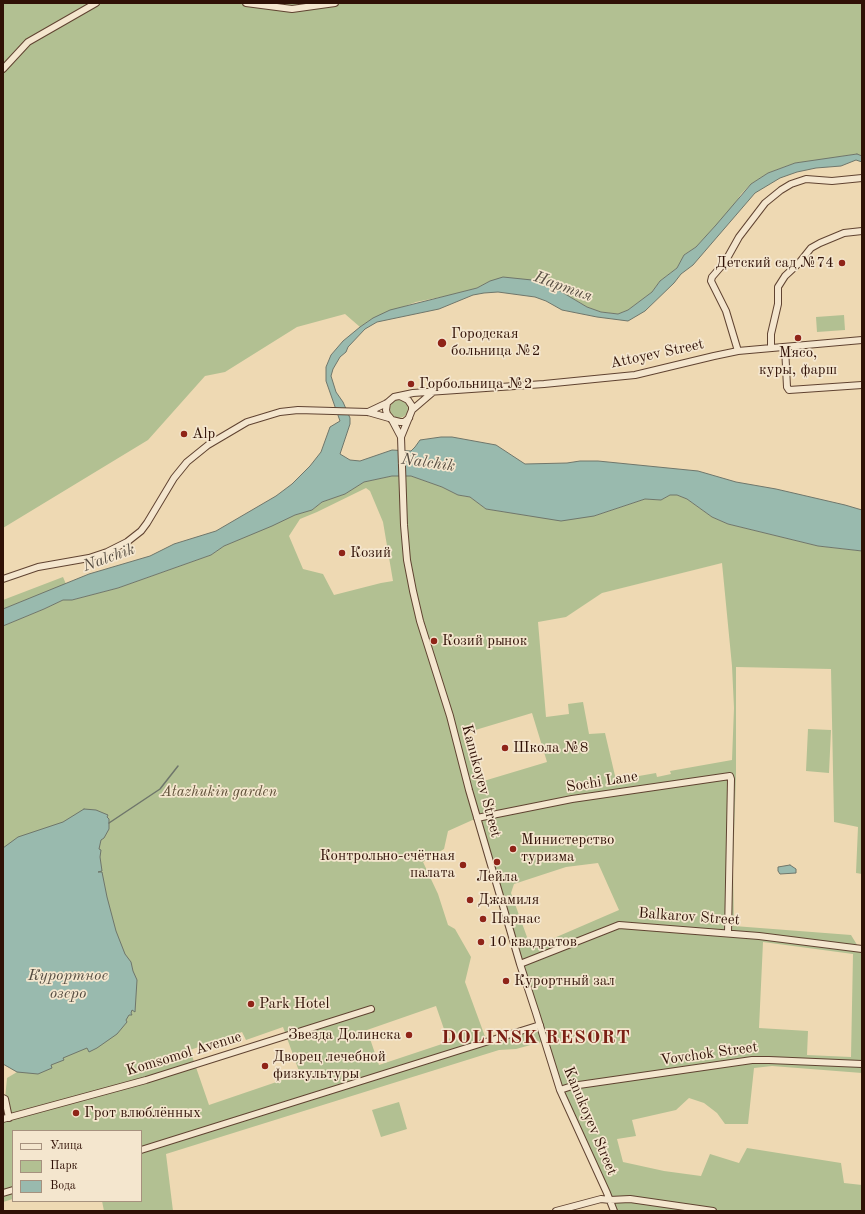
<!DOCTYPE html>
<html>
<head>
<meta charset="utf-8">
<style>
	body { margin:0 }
	#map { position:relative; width:865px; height:1214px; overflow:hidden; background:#eed9b3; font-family:"Old Standard TT",serif }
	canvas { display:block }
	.frame { position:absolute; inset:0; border:4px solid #301106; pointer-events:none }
	.legend { position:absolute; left:12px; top:1130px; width:130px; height:72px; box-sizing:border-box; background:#f4e6ce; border:1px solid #a6917e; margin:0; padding:5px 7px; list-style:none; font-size:12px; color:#301106 }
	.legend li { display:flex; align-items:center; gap:8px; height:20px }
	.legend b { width:20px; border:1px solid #a6917e }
</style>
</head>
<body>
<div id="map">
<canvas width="865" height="1214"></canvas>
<div class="frame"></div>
<ul class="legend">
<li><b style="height:5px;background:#f4e6ce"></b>Улица</li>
<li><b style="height:11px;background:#b2c092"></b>Парк</li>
<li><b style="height:11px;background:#99baae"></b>Вода</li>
</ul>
</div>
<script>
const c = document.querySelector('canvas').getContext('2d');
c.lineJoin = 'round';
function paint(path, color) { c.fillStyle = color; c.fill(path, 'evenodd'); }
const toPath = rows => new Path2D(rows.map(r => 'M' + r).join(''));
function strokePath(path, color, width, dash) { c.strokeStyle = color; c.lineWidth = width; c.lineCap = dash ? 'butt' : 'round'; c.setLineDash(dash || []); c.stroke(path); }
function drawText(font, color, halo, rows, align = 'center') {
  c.font = font + ' "Old Standard TT",serif'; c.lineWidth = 3.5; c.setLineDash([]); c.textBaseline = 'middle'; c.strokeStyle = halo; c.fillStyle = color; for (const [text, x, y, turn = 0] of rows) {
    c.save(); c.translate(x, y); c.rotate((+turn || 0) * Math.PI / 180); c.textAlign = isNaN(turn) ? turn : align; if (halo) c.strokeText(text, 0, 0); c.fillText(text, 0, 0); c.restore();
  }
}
paint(toPath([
	[3,3,862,3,862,156,857,154,844,156,829,159,795,163,768,173,751,184,741,194,732,208,716,225,696,247,684,255,677,268,660,281,652,292,628,310,618,314,601,312,587,307,550,285,532,280,490,281,477,288,446,296,416,302,373,318,360,327,345,314,297,327,225,372,205,376,148,440,3,528],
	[844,315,845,330,817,332,816,317],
	'390 409a9 9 0 1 1 18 0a9 9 0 1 1-18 0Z',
	[392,476,411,476,442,487,458,495,470,497,486,509,533,516,594,516,645,499,661,500,670,495,677,495,687,499,712,517,728,524,818,546,862,551,862,874,856,873,858,827,834,822,831,669,736,667,736,773,733,869,734,926,851,935,859,948,862,949,862,1073,772,1066,754,1068,748,1124,725,1124,717,1113,704,1103,689,1098,676,1110,632,1120,636,1136,617,1139,623,1162,664,1171,701,1176,710,1154,739,1163,747,1148,841,1163,844,1183,862,1185,862,1211,614,1211,582,1139,545,1041,516,1049,499,1050,166,1154,173,1211,104,1211,102,1201,141,1201,141,1131,13,1131,13,1199,3,1202,3,1098,5,1099,7,1078,17,1072,3,1064,3,626,44,609,63,600,72,600,118,588,211,555,224,546,295,515,312,510,322,502,345,494,364,482],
	[366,488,370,491,383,522,393,581,381,583,334,595,323,574,303,569,289,536,300,519,317,512],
	[722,563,732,666,734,708,732,760,670,771,671,774,657,777,656,773,616,780,605,733,589,734,583,702,568,704,569,714,546,717,538,622,566,617,602,593],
	[532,713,547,762,477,783,462,734],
	[477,818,540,1025,487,1042,465,982,471,957,455,929,448,925,438,894,423,862,444,849,448,831],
	[598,863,619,910,531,948,511,893,514,884,566,867],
	[763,942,853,954,851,1057,807,1055,808,1031,759,1028],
	[436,1006,445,1032,449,1031,451,1038,444,1040,445,1042,442,1044,379,1065,367,1030],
	[283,1027,300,1074,209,1105,190,1050,242,1032,246,1040],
	[63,577,66,584,3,609,3,600],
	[808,729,831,730,829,773,806,771],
	[399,1102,407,1129,381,1137,372,1110]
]), '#b2c092');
const water = toPath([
	[857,154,862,156,862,162,856,160,841,166,816,168,797,172,780,178,755,193,693,265,681,274,674,283,645,311,628,321,597,317,562,310,546,301,535,297,498,292,484,293,473,295,439,309,377,322,365,329,348,347,346,352,340,357,333,369,331,376,336,392,343,402,350,418,350,424,340,454,350,460,360,461,392,450,411,451,415,447,420,440,441,437,452,437,496,445,525,464,567,463,580,461,598,461,698,471,736,482,776,489,845,505,862,510,862,551,818,546,728,524,712,517,687,499,677,495,670,495,661,500,645,499,594,516,561,521,486,509,470,497,458,495,442,487,411,476,392,476,364,482,345,494,322,502,312,510,295,515,272,526,224,546,211,555,118,588,72,600,63,600,44,609,3,626,3,609,89,574,150,556,174,544,216,531,276,496,292,484,310,466,321,452,330,427,340,421,326,381,326,367,331,355,343,341,360,327,373,318,390,310,477,288,490,281,503,277,532,280,550,285,587,307,601,312,618,314,628,310,652,292,660,281,677,268,684,255,696,247,716,225,751,184,768,173,795,163,857,154],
	[84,809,96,810,108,815,107,817,109,819,109,829,104,838,101,840,99,849,101,850,100,857,102,871,98,872,102,872,107,897,116,931,125,954,131,962,133,971,137,980,135,1012,132,1010,131,1013,132,1015,129,1015,126,1020,127,1022,117,1034,97,1048,89,1052,87,1048,63,1058,64,1060,51,1065,52,1068,38,1074,17,1072,3,1064,3,848,18,837,63,822,84,809],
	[790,865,796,869,796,873,780,874,778,871,778,867,790,865]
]);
paint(water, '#99baae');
strokePath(water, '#6f766b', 1);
strokePath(toPath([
	[109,823,160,789,178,766]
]), '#6f766b', 1.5);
const minor = toPath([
	[246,3,292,9,335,3],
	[3,69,28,42,96,3],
	[785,347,787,387,789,390,862,385],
	[771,348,771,334,778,304,778,287,785,276,799,263,811,248,820,243,844,233,862,231],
	[738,351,726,311,711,281,712,277,725,262,739,237,765,203,781,190,791,184,806,179,832,181,862,178],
	[400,396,408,400,412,406,412,410,401,437],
	[387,403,386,410,387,414,392,420,401,437,404,525,407,560,413,591,420,621,450,716,469,790,520,964,536,1013,560,1090,607,1193,614,1211],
	[412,410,433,392],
	[368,412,387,403,394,397,413,393,544,384,635,375,714,356,738,351,862,340],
	[392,420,400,422,404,422,409,418],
	[3,579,38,567,89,558,107,552,127,542,141,531,147,523,174,478,187,462,208,445,247,422,280,412,298,410,368,412,389,418],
	[477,818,572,799,730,776,731,779,728,933],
	[520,964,619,925,759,936,862,949],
	[560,1090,572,1086,752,1060,769,1060,862,1064],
	[3,1098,5,1099,9,1118],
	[3,1119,146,1080,371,1009],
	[141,1150,540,1025],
	[3,1193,13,1190],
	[556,1211,601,1199,610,1200,630,1199,713,1211]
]);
strokePath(minor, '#604331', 8);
strokePath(minor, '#f4e6ce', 6);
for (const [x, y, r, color] of [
	[842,263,4,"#8f2418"],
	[798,338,4,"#8f2418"],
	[442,343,5,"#8f2418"],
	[411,384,4,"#8f2418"],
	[184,434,4,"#8f2418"],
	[342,553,4,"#8f2418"],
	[434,641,4,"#8f2418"],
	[505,748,4,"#8f2418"],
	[513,849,4,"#8f2418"],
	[497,862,4,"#8f2418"],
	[463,865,4,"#8f2418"],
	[470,900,4,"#8f2418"],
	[483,919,4,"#8f2418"],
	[481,942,4,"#8f2418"],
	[506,981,4,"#8f2418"],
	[251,1004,4,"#8f2418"],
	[409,1035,4,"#8f2418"],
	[265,1066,4,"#8f2418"],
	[76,1113,4,"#8f2418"]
]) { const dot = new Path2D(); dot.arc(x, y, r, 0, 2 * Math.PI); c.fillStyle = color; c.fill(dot); strokePath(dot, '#f4e6ce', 1.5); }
drawText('15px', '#301106', '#f4e6ce', [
	["Детский сад №74",834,263,"right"],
	["Городская",451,334],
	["больница №2",451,351],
	["Мясо,",798,353,"center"],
	["куры, фарш",798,370,"center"],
	["Горбольница №2",419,384],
	["Alp",192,434],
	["Козий",350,553],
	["Козий рынок",442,641],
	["Школа №8",513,748],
	["Министерство",521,840],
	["туризма",521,857],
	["Контрольно-счётная",455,856,"right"],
	["палата",455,873,"right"],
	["Лейла",497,877,"center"],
	["Джамиля",478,900],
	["Парнас",491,919],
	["10 квадратов",489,942],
	["Курортный зал",514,981],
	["Park Hotel",259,1004],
	["Звезда Долинска",401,1035,"right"],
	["Дворец лечебной",273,1057],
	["физкультуры",273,1074],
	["Грот влюблённых",84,1113]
], 'left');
drawText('15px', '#301106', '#f4e6ce', [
	["Attoyev Street",657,354,-12],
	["Kanukoyev Street",481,781,75],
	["Sochi Lane",602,782,-9],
	["Balkarov Street",689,917,4],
	["Komsomol Avenue",184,1054,-17],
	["Vovchok Street",709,1054,-8],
	["Kanukoyev Street",590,1121,67]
]);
drawText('italic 15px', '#5e4e37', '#f4e6ce', [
	["Atazhukin garden",219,792]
]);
drawText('italic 16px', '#554c41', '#f4e6ce', [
	["Нартия",563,287,20],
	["Nalchik",428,463,8],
	["Nalchik",109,558,-20],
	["Курортное",68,976],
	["озеро",68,994]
]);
c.letterSpacing = '1px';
drawText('bold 19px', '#7a1f14', '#f4e6ce', [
	["DOLINSK RESORT",536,1038]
]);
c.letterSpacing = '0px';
</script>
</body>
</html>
